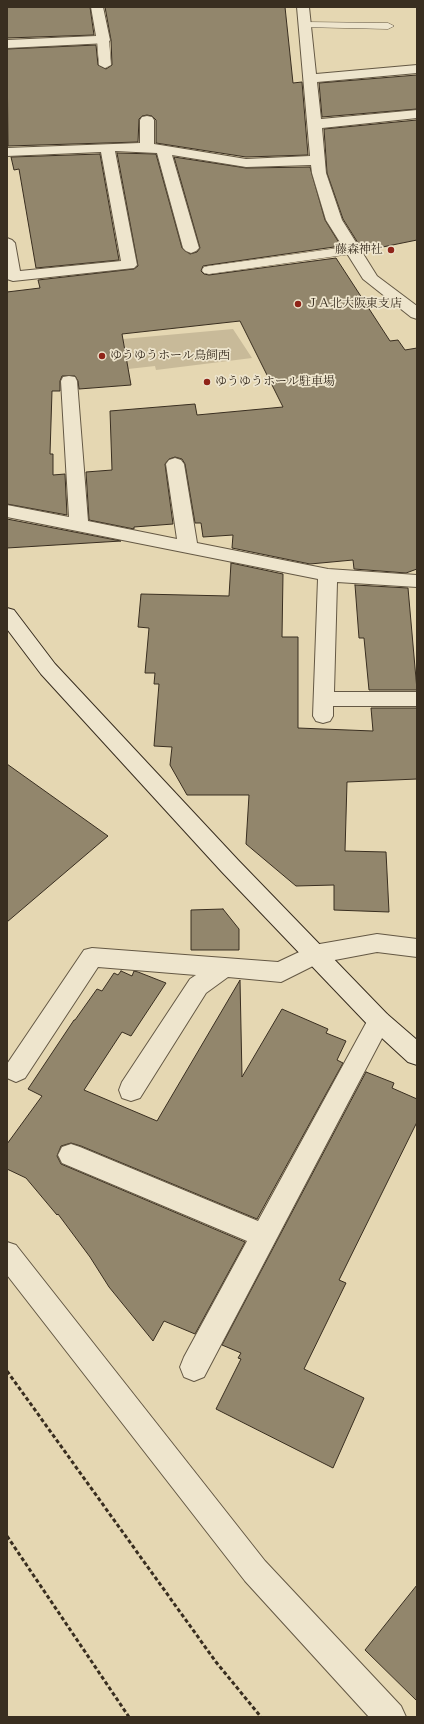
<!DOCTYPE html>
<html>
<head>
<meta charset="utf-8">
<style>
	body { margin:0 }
	#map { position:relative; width:424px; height:1724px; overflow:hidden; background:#e5d7b2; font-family:"IM FELL Great Primer",serif }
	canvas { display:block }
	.frame { position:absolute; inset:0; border:8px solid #392e20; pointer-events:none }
</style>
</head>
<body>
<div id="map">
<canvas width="424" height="1724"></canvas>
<div class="frame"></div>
</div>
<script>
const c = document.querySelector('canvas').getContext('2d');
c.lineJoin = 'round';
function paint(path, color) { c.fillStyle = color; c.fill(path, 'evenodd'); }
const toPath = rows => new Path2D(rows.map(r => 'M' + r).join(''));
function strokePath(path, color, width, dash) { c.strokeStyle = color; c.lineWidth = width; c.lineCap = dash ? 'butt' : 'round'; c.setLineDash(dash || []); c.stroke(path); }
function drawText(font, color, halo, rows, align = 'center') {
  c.font = font + ' "IM FELL Great Primer","Noto Serif JP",serif'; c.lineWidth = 3.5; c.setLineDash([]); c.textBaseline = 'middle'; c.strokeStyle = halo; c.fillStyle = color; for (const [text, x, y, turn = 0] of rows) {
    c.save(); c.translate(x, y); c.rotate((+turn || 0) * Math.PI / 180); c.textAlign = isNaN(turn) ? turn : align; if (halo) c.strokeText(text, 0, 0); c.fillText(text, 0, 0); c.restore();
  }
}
paint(toPath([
	[233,329,252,358,156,370,155,366,128,369,123,339]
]), '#c8ba99');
const building = toPath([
	[7,7,90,7,94,35,7,38,7,7],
	[105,7,285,7,293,83,302,82,308,155,246,157,156,143,156,120,152,116,147,115,142,116,139,119,138,142,8,146,7,49,96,45,98,65,106,69,112,65,111,40,105,7],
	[417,75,417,109,322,117,319,83,417,75],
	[417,120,417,240,363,251,343,219,327,173,324,129,417,120],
	[117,153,156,154,182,248,190,254,197,252,200,248,174,157,246,168,310,167,325,220,341,246,209,265,203,266,201,271,204,274,209,275,336,258,390,341,398,340,405,350,417,348,417,569,406,573,354,569,353,560,310,564,232,548,233,535,203,537,201,523,195,523,185,464,182,459,175,457,169,459,165,464,173,524,134,527,134,529,89,520,86,472,112,470,110,411,195,404,197,415,283,407,240,321,122,334,131,385,79,389,78,381,75,376,62,376,60,381,60,391,52,391,50,454,53,454,53,475,65,474,67,515,7,504,7,292,40,288,38,280,134,269,138,266,117,153],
	[100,154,119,260,36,268,19,169,14,170,11,157,100,154],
	[7,519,121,541,7,548,7,519],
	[231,563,283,574,282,637,298,637,298,728,373,731,371,708,417,708,417,779,347,782,345,851,386,852,389,912,334,910,334,885,296,886,246,844,249,795,187,795,170,765,172,747,154,746,159,684,154,684,155,673,145,673,149,628,138,627,141,594,229,596,231,563],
	[355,585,408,588,417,690,369,690,364,638,359,638,355,585],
	[7,764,108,836,7,922,7,764],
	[223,909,239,929,239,950,191,950,191,910,223,909],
	[121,971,132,976,134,971,138,972,166,983,131,1036,122,1032,84,1090,157,1121,240,980,242,1077,282,1009,328,1029,326,1033,346,1041,337,1060,343,1063,257,1219,81,1146,71,1143,61,1146,57,1156,61,1164,245,1242,195,1334,164,1321,153,1341,109,1287,90,1257,58,1214,57,1215,26,1178,7,1169,7,1144,42,1096,28,1089,74,1020,75,1020,97,989,102,991,114,973,118,975,121,971],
	[366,1072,394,1083,392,1088,417,1099,417,1122,339,1280,346,1283,304,1369,364,1398,333,1468,216,1409,241,1359,238,1358,241,1353,222,1345,366,1072],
	[417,1585,417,1701,365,1650,417,1585]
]);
paint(building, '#92866c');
strokePath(building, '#392e20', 1);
const lane = toPath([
	[305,22,388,23,394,26,388,29,301,27,299,25,301,23,305,22],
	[103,37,109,40,111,65,105,68,99,65,97,40,103,37],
	[353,246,358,247,360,250,358,253,209,274,204,273,202,270,204,267,209,266,353,246]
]);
const street = toPath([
	[91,7,103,7,110,40,108,43,7,48,7,40,96,36,91,7],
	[297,7,309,7,316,74,417,65,417,73,317,82,321,119,417,110,417,118,322,128,326,173,342,220,377,276,417,306,417,319,411,317,363,279,326,220,312,173,311,165,246,167,172,155,199,248,196,251,191,253,186,251,183,248,157,153,115,151,137,265,134,268,13,281,7,279,7,238,12,240,15,243,20,271,121,261,101,152,7,156,7,148,140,143,140,120,142,117,147,116,152,117,154,120,154,144,246,159,310,156,297,7],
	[69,376,75,377,77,381,88,521,177,539,166,464,169,460,175,458,181,460,184,464,197,543,328,569,417,575,417,587,337,582,334,692,417,692,417,706,333,706,333,716,330,721,323,723,316,721,313,716,318,579,7,517,7,505,69,517,61,381,63,377,69,376],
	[377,934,417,939,417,957,377,952,319,963,281,982,228,977,206,993,140,1098,131,1101,122,1098,119,1090,122,1082,190,979,196,975,98,967,25,1078,16,1082,7,1078,7,1064,84,950,92,948,278,962,314,945,377,934],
	[379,1011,387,1014,391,1021,204,1377,194,1381,184,1377,180,1367,184,1357,247,1241,62,1163,58,1155,62,1147,71,1144,80,1147,258,1221,371,1014,379,1011],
	[7,1242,16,1245,265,1561,401,1706,406,1717,369,1717,245,1581,7,1275,7,1242]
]);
const secondary = toPath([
	[7,608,14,610,55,664,238,860,387,1014,417,1040,417,1065,408,1062,371,1028,222,872,41,674,7,629,7,608]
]);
strokePath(lane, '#645844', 1);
strokePath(street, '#645844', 2);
strokePath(secondary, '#392e20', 2);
strokePath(toPath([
	[7,1371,216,1662,261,1717],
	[7,1536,129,1717]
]), '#392e20', 3, [4, 2.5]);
paint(lane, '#eee5cd');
paint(street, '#eee5cd');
paint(secondary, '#eee5cd');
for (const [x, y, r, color] of [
	[391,250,4,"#8f2418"],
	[298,304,4,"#8f2418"],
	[102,356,4,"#8f2418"],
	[207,382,4,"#8f2418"]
]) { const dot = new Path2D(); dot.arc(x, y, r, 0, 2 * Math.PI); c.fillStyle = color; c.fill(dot); strokePath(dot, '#eee5cd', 1.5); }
drawText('12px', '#392e20', '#eee5cd', [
	["藤森神社",383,250,"right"],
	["ＪＡ北大阪東支店",306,304],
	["ゆうゆうホール鳥飼西",110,356],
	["ゆうゆうホール駐車場",215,382]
], 'left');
</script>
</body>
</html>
